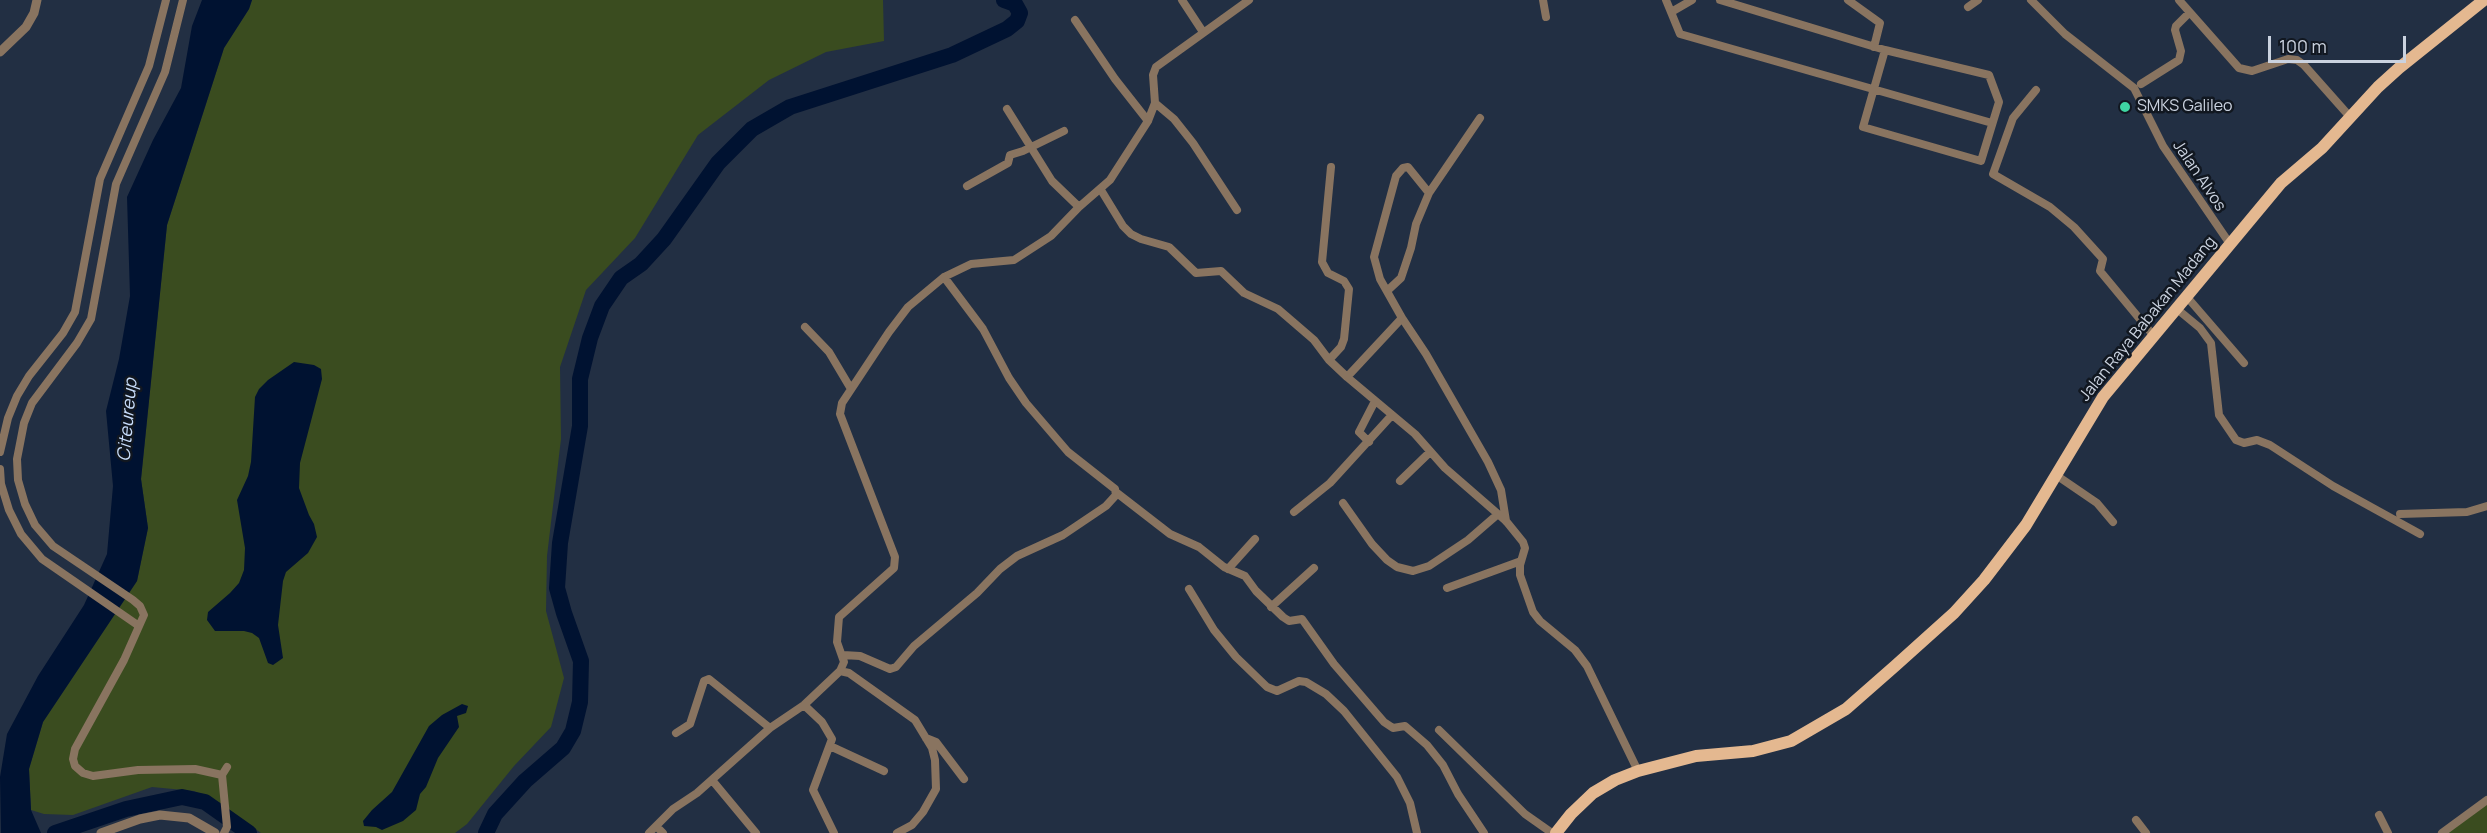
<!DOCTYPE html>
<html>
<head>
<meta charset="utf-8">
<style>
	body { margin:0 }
	#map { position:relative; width:2487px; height:833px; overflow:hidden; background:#222f43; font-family:Manrope,sans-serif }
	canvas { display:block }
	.scale { position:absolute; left:2268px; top:36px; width:138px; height:27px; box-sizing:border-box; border:3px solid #cad2df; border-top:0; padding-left:8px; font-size:18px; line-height:21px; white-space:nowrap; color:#cad2df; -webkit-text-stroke:4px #111720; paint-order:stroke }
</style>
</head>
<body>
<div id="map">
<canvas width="2487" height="833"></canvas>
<div class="scale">100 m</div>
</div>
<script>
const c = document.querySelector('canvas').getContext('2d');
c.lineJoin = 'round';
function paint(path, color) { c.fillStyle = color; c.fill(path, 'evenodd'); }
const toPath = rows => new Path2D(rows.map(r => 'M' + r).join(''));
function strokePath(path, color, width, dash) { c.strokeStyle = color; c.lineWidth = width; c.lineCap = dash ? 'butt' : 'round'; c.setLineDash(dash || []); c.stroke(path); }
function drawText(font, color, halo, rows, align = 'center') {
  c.font = font + ' Manrope,sans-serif'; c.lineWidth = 5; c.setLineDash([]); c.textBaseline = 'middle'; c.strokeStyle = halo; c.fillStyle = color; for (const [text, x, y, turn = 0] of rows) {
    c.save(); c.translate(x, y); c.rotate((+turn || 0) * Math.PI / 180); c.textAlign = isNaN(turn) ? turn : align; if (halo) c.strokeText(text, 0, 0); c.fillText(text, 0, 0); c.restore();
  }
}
paint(toPath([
	[252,0,883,0,884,41,826,52,769,80,698,135,635,238,586,290,560,367,561,439,547,556,546,611,564,678,551,727,514,766,467,824,455,833,261,833,220,803,194,791,152,787,73,815,44,814,31,810,29,769,43,722,137,581,148,528,141,479,167,225,224,48,249,9],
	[2487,800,2487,833,2443,833]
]), '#3a4c1f');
paint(toPath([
	[202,0,252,0,249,9,224,48,167,225,141,479,148,528,137,581,43,722,29,769,31,810,41,833,1,833,0,777,7,734,38,676,84,605,107,554,113,486,106,411,119,359,130,296,127,197,153,140,181,88,192,26],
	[294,362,314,365,321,369,322,379,300,463,299,488,309,515,314,524,317,537,308,553,286,572,283,581,278,625,283,658,273,665,268,663,259,638,252,633,244,631,215,631,207,620,208,612,230,593,239,583,244,570,245,548,237,500,248,476,251,462,255,397,259,389,268,380],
	[462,704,468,706,466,713,457,716,459,727,438,758,426,787,420,794,416,810,403,821,382,830,376,827,364,826,363,821,372,810,392,792,429,726,442,715]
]), '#001231');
strokePath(toPath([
	[55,833,126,809,182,797,205,802,249,833],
	[486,833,495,814,525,781,563,748,573,731,580,702,581,661,564,613,557,588,560,543,580,426,580,379,590,338,602,306,621,278,641,264,664,239,718,163,752,129,790,107,952,55,1007,29,1017,21,1020,13,1015,4,1004,0]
]), '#001231', 16);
strokePath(toPath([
	[183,0,165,72,116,184,91,319,77,343,32,403,24,423,17,459,18,480,25,504,35,525,53,546,133,600,140,606,144,615,124,660,75,749,73,759,75,766,83,773,93,776,138,770,195,769,222,775],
	[1182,0,1203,32],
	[1543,0,1546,17],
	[1666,0,1680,34,1992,123],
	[1720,0,1885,50,1989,75,1999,102,1981,161,1863,127,1885,50],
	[1848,0,1880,23,1874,47],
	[2031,0,2065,34,2134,88,2163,146,2230,244],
	[2179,0,2239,68,2252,71,2288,59,2297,60,2304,65,2351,118],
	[1968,7,1978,0],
	[1673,11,1692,0],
	[1075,20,1115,79,1148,121],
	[2141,84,2179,60,2181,51,2175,30,2176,26,2189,13],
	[2036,90,2013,118,1993,174,2050,207,2074,227,2103,259,2100,271,2153,335],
	[1155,103,1174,119,1193,143,1237,210],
	[1007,109,1052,181,1079,207],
	[1480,118,1429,193,1408,167,1403,168,1396,176,1374,257,1380,279,1402,318,1426,354,1488,462,1501,490,1506,521],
	[967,186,1008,163,1010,155,1023,151,1064,131],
	[1101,190,1123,226,1131,234,1141,239,1169,247,1196,273,1221,271,1244,293,1278,309,1314,340,1329,360,1347,377,1415,434,1445,468,1506,521,1523,542,1525,548,1520,565,1520,575,1533,612,1540,621,1575,650,1587,666,1638,771],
	[1387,291,1401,278,1411,248,1416,224,1429,193],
	[2187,297,2244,363],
	[2177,309,2200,328,2211,343,2219,415,2236,440,2244,443,2257,440,2270,445,2333,486,2420,534],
	[805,327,829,352,851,389],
	[1329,360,1341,347,1344,339,1349,289,1344,281,1328,273,1322,262,1331,167],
	[1347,377,1402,318],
	[1369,442,1359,432,1375,401],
	[0,452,8,418,17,396,29,376,63,333,75,312,100,179,149,66,166,0],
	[0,469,1,484,9,510,21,534,42,559,139,626],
	[2056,475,2097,503,2113,522],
	[1400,481,1430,452],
	[1117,493,1170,534,1199,547,1224,567,1245,576,1256,591,1283,617,1289,621,1302,619,1334,664,1384,722,1393,728,1405,726,1427,745,1443,765,1458,794,1484,833],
	[1343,503,1372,544,1387,560,1397,567,1413,571,1429,566,1468,540,1498,514],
	[1294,512,1330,483,1392,415],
	[2400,514,2467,512,2487,506],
	[1228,569,1255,539],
	[1447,588,1521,561],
	[1189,589,1214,630,1236,657,1267,687,1277,691,1299,681,1306,682,1326,694,1344,711,1397,777,1410,803,1417,833],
	[1271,607,1314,568],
	[843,655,860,656,890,669,896,667,914,646,977,593,1000,569,1017,556,1063,535,1106,506,1116,495,1115,489,1068,452,1026,403,1009,378,983,329,944,277],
	[840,671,849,673,915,720,932,748,935,760,936,789,923,812,912,825,897,833],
	[804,705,822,722,832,739,813,790,834,833],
	[1439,730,1525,814,1552,833],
	[676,733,690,724,704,681,709,679,770,728],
	[926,738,936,742,964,779],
	[830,746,884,771],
	[712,780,756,833],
	[2379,815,2388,833],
	[2136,820,2146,833],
	[656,826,663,833],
	[224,833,227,827,222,775,227,767],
	[649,833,673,809,697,793,770,728,804,705,840,671,844,662,837,642,839,617,894,568,895,557,840,414,842,403,889,332,908,307,944,277,971,264,1014,260,1051,236,1079,207,1110,180,1148,121,1155,103,1153,75,1156,67,1249,0],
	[2442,833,2487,800]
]), '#897460', 8);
strokePath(toPath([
	[0,52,26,27,34,13,37,0],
	[101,833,140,819,160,815,189,818,215,833]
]), '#897460', 9);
strokePath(toPath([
	[1556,833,1571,814,1593,793,1615,780,1638,771,1696,756,1753,751,1791,741,1846,709,1895,666,1954,613,1984,580,2026,525,2103,397,2281,183,2322,148,2378,87,2399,68,2484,0]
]), '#e4b890', 12);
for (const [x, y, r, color] of [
	[2125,107,6,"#3fd4a2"]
]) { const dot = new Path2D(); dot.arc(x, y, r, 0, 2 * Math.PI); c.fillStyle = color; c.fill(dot); strokePath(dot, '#111720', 2); }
drawText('16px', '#cad2df', '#111720', [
	["SMKS Galileo",2137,107]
], 'left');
drawText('16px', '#cad2df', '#111720', [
	["Jalan Alvos",2199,176,56],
	["Jalan Raya Babakan Madang",2148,319,-51]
]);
drawText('italic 18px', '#c8ddfb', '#111720', [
	["Citeureup",128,420,-85]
]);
</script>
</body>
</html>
